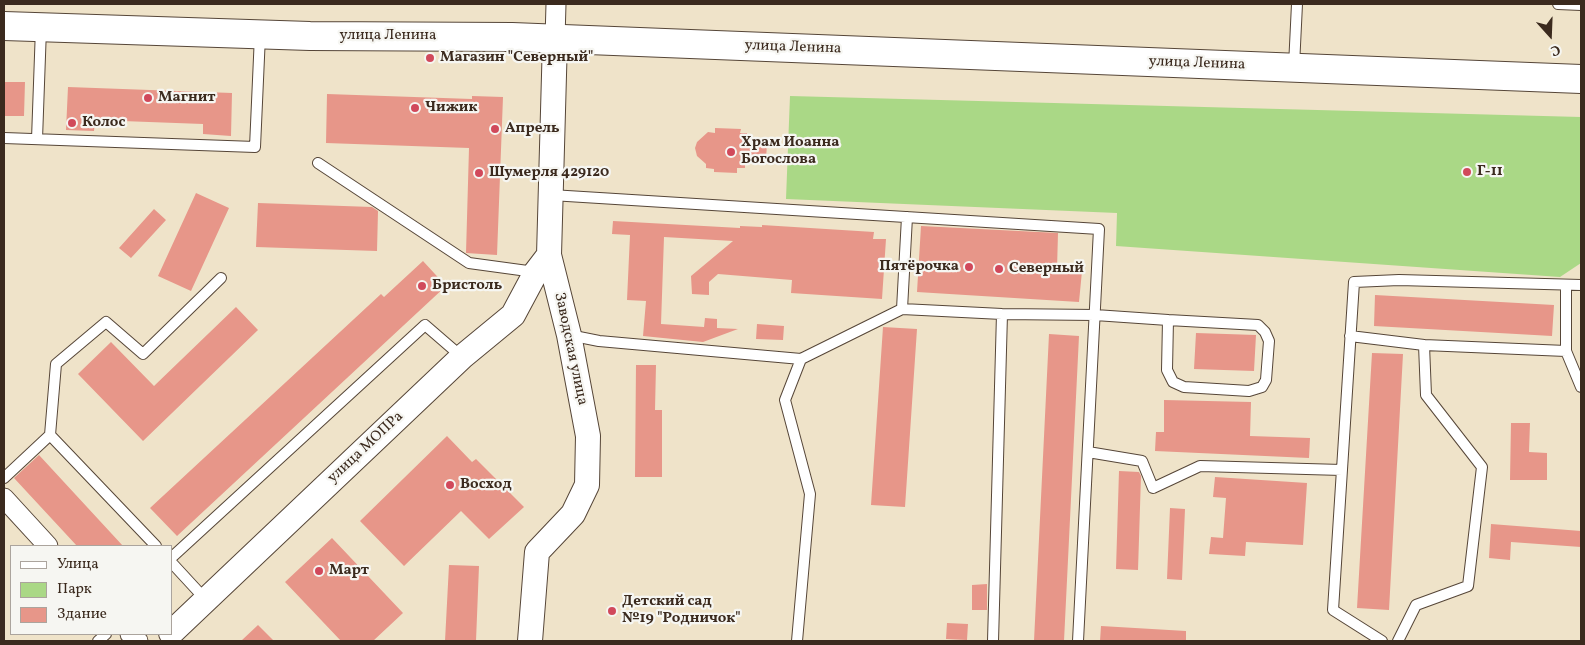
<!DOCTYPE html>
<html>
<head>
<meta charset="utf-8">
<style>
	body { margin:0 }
	#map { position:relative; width:1585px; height:645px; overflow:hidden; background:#efe3c9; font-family:Vollkorn,serif }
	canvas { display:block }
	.frame { position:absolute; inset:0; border:5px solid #3b2a1e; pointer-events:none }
	.legend { position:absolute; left:10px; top:545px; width:162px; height:90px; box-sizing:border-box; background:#f6f6f2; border:1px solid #aba49d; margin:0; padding:6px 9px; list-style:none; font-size:15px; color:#3b2a1e }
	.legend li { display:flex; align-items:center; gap:10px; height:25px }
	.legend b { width:25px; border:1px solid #aba49d }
	.north { position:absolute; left:1525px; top:10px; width:50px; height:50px; -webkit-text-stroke:4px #f6f6f2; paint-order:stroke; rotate:160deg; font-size:14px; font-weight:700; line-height:20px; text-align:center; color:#3b2a1e }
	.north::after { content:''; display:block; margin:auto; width:18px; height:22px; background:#3b2a1e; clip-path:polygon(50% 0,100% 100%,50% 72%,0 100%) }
</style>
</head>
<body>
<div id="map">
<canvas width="1585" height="645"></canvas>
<div class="frame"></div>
<ul class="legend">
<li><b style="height:6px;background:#fff"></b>Улица</li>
<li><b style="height:14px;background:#aad886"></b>Парк</li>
<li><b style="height:14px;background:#e79689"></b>Здание</li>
</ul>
<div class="north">С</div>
</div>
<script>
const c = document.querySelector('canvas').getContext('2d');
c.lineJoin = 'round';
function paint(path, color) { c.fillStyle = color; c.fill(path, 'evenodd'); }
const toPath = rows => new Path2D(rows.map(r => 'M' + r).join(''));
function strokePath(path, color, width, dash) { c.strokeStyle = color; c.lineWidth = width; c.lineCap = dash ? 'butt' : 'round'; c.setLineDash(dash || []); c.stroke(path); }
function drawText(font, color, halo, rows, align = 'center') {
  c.font = font + ' Vollkorn,serif'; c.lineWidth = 4.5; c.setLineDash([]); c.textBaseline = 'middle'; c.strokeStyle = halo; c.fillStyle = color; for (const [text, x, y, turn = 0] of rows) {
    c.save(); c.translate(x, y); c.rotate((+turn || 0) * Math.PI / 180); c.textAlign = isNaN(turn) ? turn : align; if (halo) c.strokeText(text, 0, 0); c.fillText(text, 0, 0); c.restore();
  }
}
paint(toPath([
	[790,96,1581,117,1581,263,1560,277,1116,246,1117,213,786,199]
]), '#aad886');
paint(toPath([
	[4,82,25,82,24,116,4,116],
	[68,87,232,93,231,136,203,134,203,124,95,120,94,131,66,130],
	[327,94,472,99,472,96,503,97,497,255,466,253,469,148,326,143],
	[715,128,741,129,740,133,747,133,747,140,761,141,761,144,767,144,766,159,759,159,759,162,745,161,745,168,737,168,737,173,714,172,714,169,706,168,706,164,697,156,695,148,697,142,708,132,715,133],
	[196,193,229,208,191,291,158,276],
	[258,203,372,207,378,211,377,251,256,247],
	[154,209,166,220,131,258,119,248],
	[613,221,740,228,740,226,762,227,762,225,874,232,873,239,886,239,882,299,791,293,792,280,718,274,709,282,709,295,692,294,691,276,733,241,664,237,661,324,704,327,705,318,717,319,717,328,738,329,703,342,643,336,646,301,627,300,630,235,612,234],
	[921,226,1058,233,1057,269,1082,271,1079,302,917,292],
	[423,261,446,286,177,536,150,508,381,294,384,297],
	[1375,295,1554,305,1552,336,1374,326],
	[236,307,258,330,143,441,78,374,111,342,154,386],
	[757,324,784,326,783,340,756,339],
	[883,327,917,329,905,507,871,505],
	[1196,333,1256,335,1254,371,1194,369],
	[1049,334,1079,336,1064,641,1034,641],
	[1372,353,1403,354,1389,610,1357,608],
	[636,365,656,365,655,410,662,410,662,477,635,477],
	[1164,400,1251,402,1250,436,1310,438,1309,458,1155,451,1156,432,1164,432],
	[1511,423,1530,423,1529,452,1547,453,1547,480,1510,480],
	[447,436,472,462,476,459,524,507,489,539,461,511,404,566,360,521],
	[39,455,123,546,77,546,14,478],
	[1119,471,1139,472,1141,476,1138,570,1116,569],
	[1215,477,1307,483,1303,545,1246,542,1245,556,1209,554,1211,537,1223,538,1226,498,1213,497],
	[1170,508,1185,509,1182,580,1167,579],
	[1491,524,1581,531,1581,547,1511,542,1510,560,1489,558],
	[332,538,403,613,373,641,341,641,285,582],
	[449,565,479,566,476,641,445,641],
	[987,584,987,610,972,610,972,585],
	[947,623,968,624,967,640,946,639],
	[258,625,274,641,241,641],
	[1101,626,1186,631,1186,641,1100,641]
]), '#e79689');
const service = toPath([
	[1558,4,1581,5],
	[1294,66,1297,4],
	[4,138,255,147,260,35],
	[37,139,41,28],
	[318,163,469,263,535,272],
	[551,195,1099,229,1078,641],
	[907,217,902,309,1002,314,1095,315,1168,320,1167,370,1173,382,1184,387,1249,391,1262,387,1266,380,1269,341,1265,332,1258,325,1168,320],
	[1566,286,1566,351,1581,387],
	[569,335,599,341,801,359,902,309],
	[1350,336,1424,345,1426,395,1482,467,1468,586,1416,605,1398,641],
	[1424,345,1566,351],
	[50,435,56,364,106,322,143,354,221,278],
	[1088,452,1142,461,1153,488,1200,466,1342,470],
	[4,478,50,435,156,546],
	[171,558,425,325,462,357],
	[171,562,206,600],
	[98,641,106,634],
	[797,641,810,494,785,400,801,359],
	[993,641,1002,314],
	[1382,641,1333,610,1354,282,1399,280,1581,285]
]);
const minor = toPath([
	[555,39,556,4],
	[4,498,48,546],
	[130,634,138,641]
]);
const tertiary = toPath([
	[171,633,462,357,513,315,536,272,549,255],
	[530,641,537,552,573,514,587,485,588,436,569,335,549,255,555,39]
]);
const secondary = toPath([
	[4,26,310,36,512,37,1581,79]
]);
strokePath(service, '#564638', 12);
strokePath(minor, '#564638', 21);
strokePath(tertiary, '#564638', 26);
strokePath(secondary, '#564638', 30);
strokePath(service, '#fff', 10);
strokePath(minor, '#fff', 19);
strokePath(tertiary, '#fff', 24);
strokePath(secondary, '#fff', 28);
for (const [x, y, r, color] of [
	[430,58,5,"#d1495b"],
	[148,98,5,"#d1495b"],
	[415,108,5,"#d1495b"],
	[72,123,5,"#d1495b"],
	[495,129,5,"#d1495b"],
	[731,152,5,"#d1495b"],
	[1467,172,5,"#d1495b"],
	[479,173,5,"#d1495b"],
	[969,267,5,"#d1495b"],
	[999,269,5,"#d1495b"],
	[422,286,5,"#d1495b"],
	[450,485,5,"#d1495b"],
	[319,571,5,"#d1495b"],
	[612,611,5,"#d1495b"]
]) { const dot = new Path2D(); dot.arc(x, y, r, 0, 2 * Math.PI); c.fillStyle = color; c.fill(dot); strokePath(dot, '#f6f6f2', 2); }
drawText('15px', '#3b2a1e', '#f6f6f2', [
	["улица Ленина",388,36],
	["улица Ленина",793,48,2],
	["улица Ленина",1197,64,2],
	["Заводская улица",570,349,78],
	["улица МОПРа",366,448,-43]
]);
drawText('bold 15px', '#3b2a1e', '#f6f6f2', [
	["Магазин \"Северный\"",440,58],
	["Магнит",158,98],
	["Чижик",425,108],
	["Колос",82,123],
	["Апрель",505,129],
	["Храм Иоанна",741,143],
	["Богослова",741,160],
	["Г-11",1477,172],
	["Шумерля 429120",489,173],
	["Пятёрочка",959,267,"right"],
	["Северный",1009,269],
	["Бристоль",432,286],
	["Восход",460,485],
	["Март",329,571],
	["Детский сад",622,602],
	["№19 \"Родничок\"",622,619]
], 'left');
</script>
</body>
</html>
